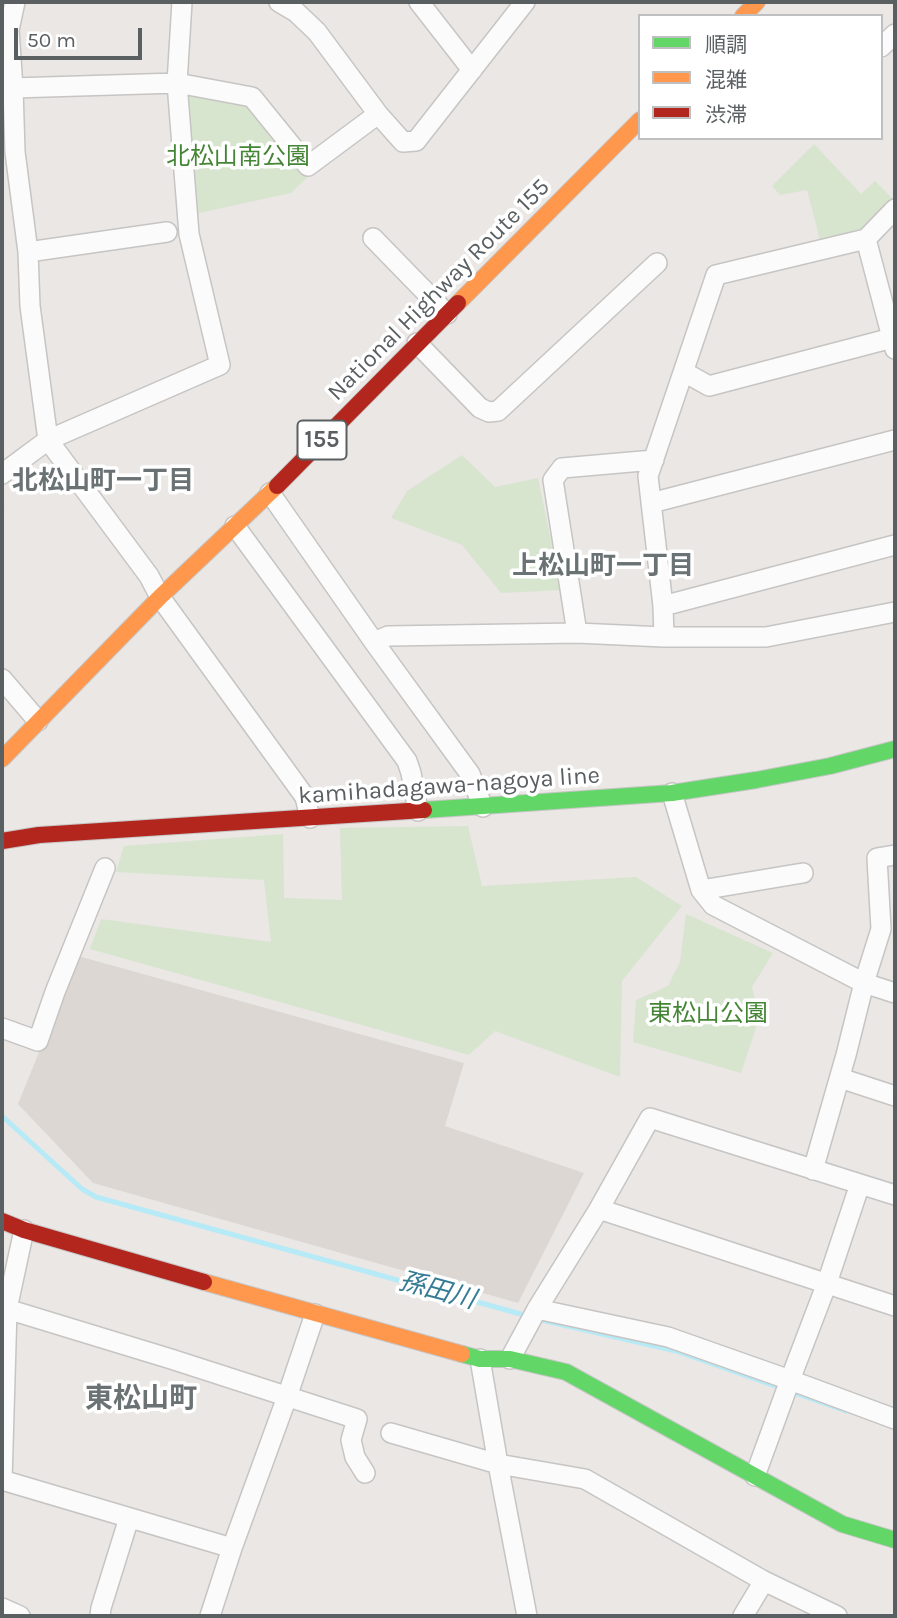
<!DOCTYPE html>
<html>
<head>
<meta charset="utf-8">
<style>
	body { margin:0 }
	#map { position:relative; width:897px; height:1618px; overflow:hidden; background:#eae7e4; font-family:Karla,"Noto Sans JP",sans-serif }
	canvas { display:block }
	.frame { position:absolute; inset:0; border:4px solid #5a5f62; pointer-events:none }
	.legend { position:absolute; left:638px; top:14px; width:245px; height:126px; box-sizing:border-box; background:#fff; border:2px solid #bdbfc0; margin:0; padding:9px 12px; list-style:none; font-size:21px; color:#5a5f62 }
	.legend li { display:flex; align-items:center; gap:14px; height:35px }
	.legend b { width:35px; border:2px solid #bdbfc0 }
	.scale { position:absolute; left:14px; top:28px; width:128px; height:32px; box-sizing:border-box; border:4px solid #5a5f62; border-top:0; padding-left:9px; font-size:21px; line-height:24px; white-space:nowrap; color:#5a5f62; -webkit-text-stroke:5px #fff; paint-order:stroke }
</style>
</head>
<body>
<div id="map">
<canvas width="897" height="1618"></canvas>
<div class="frame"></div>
<ul class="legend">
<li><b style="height:9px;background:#63d668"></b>順調</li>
<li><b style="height:9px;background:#ff974d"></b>混雑</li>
<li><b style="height:9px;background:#b3261e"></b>渋滞</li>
</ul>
<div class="scale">50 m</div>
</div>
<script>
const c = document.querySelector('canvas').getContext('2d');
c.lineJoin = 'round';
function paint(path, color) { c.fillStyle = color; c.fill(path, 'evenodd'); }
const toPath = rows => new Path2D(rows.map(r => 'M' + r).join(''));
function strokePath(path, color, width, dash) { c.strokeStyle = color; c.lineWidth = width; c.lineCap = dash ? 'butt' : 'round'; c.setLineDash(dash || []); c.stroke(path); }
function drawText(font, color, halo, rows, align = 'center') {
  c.font = font + ' Karla,"Noto Sans JP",sans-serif'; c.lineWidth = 7; c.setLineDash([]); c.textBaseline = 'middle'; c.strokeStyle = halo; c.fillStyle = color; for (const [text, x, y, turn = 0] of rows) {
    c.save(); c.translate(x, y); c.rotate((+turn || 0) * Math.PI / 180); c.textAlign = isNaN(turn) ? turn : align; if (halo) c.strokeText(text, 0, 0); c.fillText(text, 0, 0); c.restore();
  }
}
paint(toPath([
	[78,956,464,1063,445,1126,584,1173,518,1303,93,1183,18,1104]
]), '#dcd7d3');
paint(toPath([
	[187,94,252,100,311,174,291,193,194,214],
	[814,144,861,194,875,181,895,201,872,229,820,240,807,190,780,195,772,186],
	[462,455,495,487,538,478,561,590,501,593,462,545,391,518,407,491],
	[468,826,482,886,636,877,682,906,622,981,620,1077,495,1031,469,1055,90,949,101,919,271,942,264,880,116,872,124,846,283,834,284,898,342,900,340,828],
	[686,914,773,953,752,987,759,1019,741,1073,633,1042,636,1000,668,986,680,962]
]), '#d7e5cf');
strokePath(toPath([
	[2,1116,82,1189,96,1197,528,1316],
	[537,1319,676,1351,846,1411]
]), '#b6eaf6', 5);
const street = toPath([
	[15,2,9,30,13,88,15,152,28,252,30,306,48,440,149,576,160,597,305,797,310,818],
	[182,2,177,83,252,97,308,166,378,114,403,142,416,141,525,2],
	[279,2,296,12,317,32,378,114],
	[419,2,472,70],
	[881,47,895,34],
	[373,238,447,314],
	[866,239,895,349],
	[28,252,167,232],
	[417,343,480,408,489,412,498,411,657,263],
	[684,372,709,386,892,338],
	[2,474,48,440,220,365,189,234,177,83,13,88],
	[270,493,374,642,470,774,483,807],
	[651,503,895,440],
	[235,526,407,761,411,773,418,811],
	[663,606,895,545],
	[577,633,553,480,562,468,654,460],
	[664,637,663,606,648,476,716,275,866,239,895,209],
	[374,642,388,636,577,633,664,637,766,637,895,612],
	[2,679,38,721],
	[672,793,701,890,713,905,864,983,895,993],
	[701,890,803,873],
	[2,1028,38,1041,55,992,105,868],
	[840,1078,895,1096],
	[813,1170,846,1055,864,983,881,929,877,858,895,855],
	[599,1209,895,1306],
	[537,1309,668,1337,790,1380,895,1419],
	[2,1312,7,1309,171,1359,357,1419,351,1440,355,1457,365,1473],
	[480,1359,498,1464,527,1616],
	[510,1359,537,1309,599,1209,650,1118,895,1195],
	[391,1433,498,1464,585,1479,764,1581,837,1616],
	[755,1476,790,1380,827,1283,860,1184],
	[2,1480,232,1548],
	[2,1481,7,1309,24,1230],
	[2,1608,20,1616],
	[100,1616,101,1608,129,1518],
	[210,1616,232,1548,287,1397,315,1314],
	[743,1616,764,1581]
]);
const fast = toPath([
	[424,810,672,793,756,780,830,766,895,749],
	[462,1354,480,1359,510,1359,566,1372,842,1524,895,1540]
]);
const slow = toPath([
	[743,16,757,2],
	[458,303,640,120],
	[2,759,160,597,277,486],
	[204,1282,462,1354]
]);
const jam = toPath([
	[277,486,458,303],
	[2,841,39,835,424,810],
	[2,1221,24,1230,204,1282]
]);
strokePath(street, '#c6c5c4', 22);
strokePath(fast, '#c6c6c6', 18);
strokePath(slow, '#c6c6c6', 18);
strokePath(jam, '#c6c6c6', 18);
strokePath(street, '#fcfbfb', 19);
strokePath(fast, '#63d668', 16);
strokePath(slow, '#ff974d', 16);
strokePath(jam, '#b3261e', 16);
strokePath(toPath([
	[2,508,8,503]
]), '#e1e1e1', 5, [2, 9]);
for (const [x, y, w] of [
	[322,440,49]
]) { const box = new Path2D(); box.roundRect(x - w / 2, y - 19.5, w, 39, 5); c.fillStyle = '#fff'; c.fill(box); strokePath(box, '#5a5f62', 2); }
drawText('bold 23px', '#5a5f62', null, [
	["155",322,440]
]);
drawText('24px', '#458536', '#fff', [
	["北松山南公園",238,157],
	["東松山公園",708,1014]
]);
drawText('24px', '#5a5f62', '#fff', [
	["National Highway Route 155",439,290,-45],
	["kamihadagawa-nagoya line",449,786,-4]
]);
drawText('bold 26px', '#6b7274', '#fff', [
	["北松山町一丁目",103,482],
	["上松山町一丁目",603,567]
]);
drawText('italic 26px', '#367b94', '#fff', [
	["孫田川",437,1291,15]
]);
drawText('bold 28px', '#6b7274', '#fff', [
	["東松山町",141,1399]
]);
</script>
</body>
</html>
